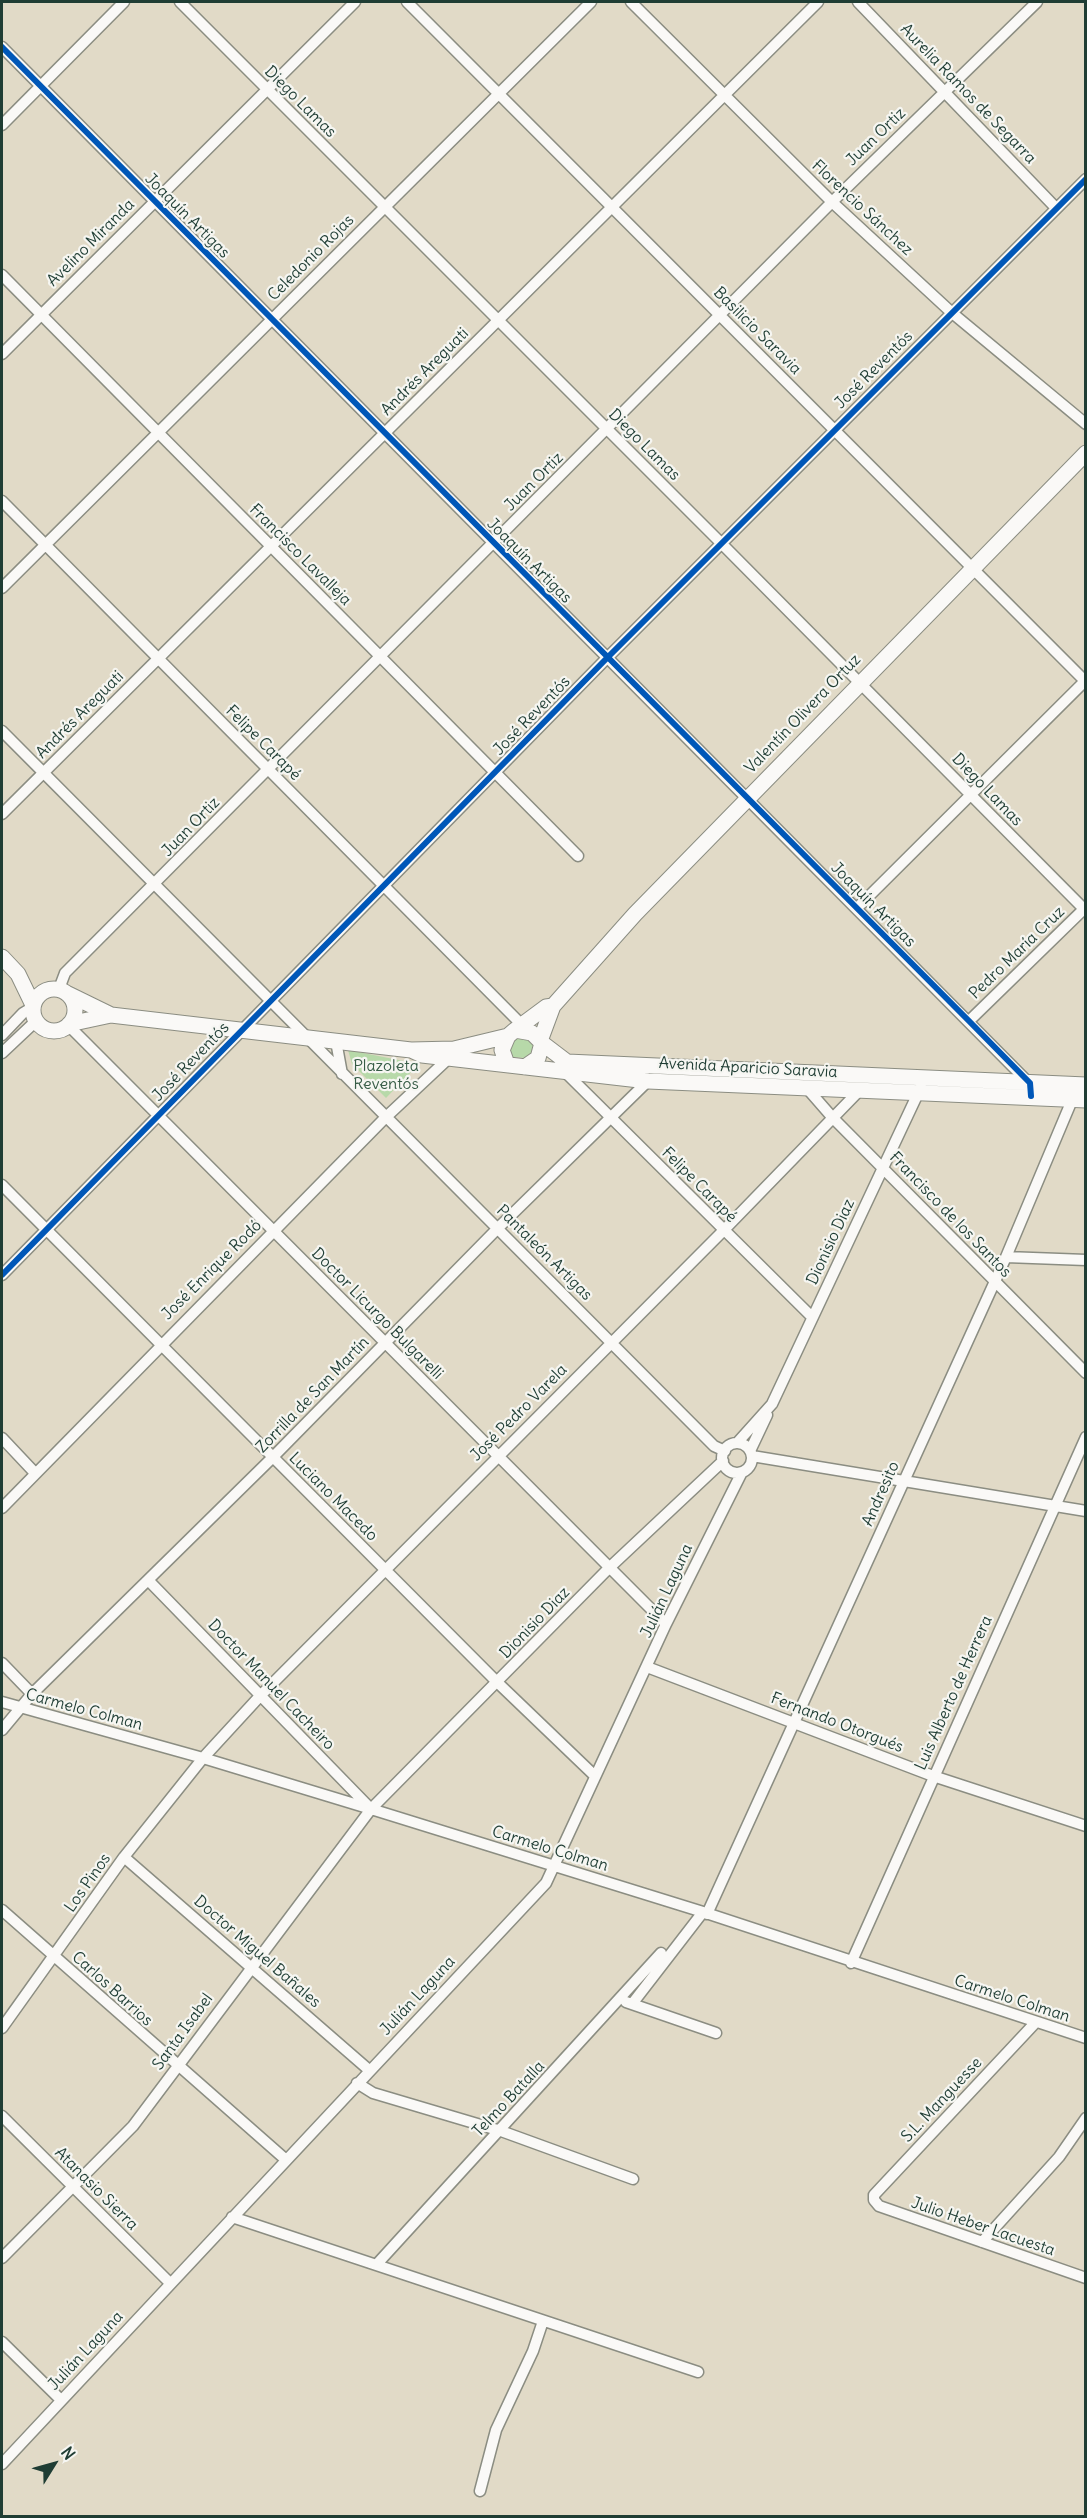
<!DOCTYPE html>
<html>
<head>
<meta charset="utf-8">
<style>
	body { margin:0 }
	#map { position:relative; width:1087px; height:2518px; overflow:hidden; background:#e1dac7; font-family:Delius,sans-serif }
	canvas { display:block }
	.frame { position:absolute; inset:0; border:3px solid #1f3d34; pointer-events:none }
	.north { position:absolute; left:24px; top:2434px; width:60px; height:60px; -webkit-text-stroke:4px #f6f6f2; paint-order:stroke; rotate:53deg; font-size:16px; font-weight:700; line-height:24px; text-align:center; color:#1f3d34 }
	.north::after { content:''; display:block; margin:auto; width:21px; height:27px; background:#1f3d34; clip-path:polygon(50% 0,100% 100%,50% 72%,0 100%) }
</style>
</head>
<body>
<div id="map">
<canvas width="1087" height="2518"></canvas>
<div class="frame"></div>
<div class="north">N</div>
</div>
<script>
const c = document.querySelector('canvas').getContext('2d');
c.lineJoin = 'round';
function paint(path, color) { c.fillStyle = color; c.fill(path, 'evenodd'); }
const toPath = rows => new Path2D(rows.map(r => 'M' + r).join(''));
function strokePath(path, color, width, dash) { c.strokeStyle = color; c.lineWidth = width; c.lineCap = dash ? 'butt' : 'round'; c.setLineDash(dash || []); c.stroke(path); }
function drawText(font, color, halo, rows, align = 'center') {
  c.font = font + ' Delius,sans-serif'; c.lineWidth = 4.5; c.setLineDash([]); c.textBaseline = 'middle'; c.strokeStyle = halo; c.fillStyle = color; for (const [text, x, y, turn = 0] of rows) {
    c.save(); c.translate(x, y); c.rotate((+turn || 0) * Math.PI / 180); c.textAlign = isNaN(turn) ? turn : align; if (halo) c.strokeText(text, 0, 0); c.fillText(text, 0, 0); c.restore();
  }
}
paint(toPath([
	[521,1036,529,1037,537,1049,528,1058,507,1057,507,1045],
	[348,1050,419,1064,386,1098,352,1064]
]), '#b7d9a9');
const street = toPath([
	[180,2,721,543,1086,911],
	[407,2,1086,682],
	[631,2,832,202,951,312,1086,424],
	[858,2,1056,208],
	[2,47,1030,1084],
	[2,125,124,2],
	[2,275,578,856],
	[2,354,355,2],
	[2,501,522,1025],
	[2,588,591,2],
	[2,731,714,1446,725,1451],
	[2,814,818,2],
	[857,908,1086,680],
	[59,989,65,973,832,202,1037,2],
	[969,1021,1086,907],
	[68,1025,666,1624],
	[2,1035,23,1013,33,1007],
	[336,1041,342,1074],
	[2,1053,36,1021],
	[566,1073,812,1317],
	[805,1086,832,1117,1086,1373],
	[2,1185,498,1683,595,1776],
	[1006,1257,1086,1260],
	[2,1275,607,658,1086,179],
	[2,1438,35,1473],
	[737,1443,772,1404,921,1087],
	'722 1458a15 15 0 1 1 30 0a15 15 0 1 1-30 0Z',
	[750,1451,767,1415],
	[752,1456,1086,1511],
	[2,1508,385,1118,449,1058],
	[149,1581,369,1807],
	[2,1663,32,1694],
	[647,1667,933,1776,1086,1826],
	[2,1702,203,1758,371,1809,703,1912,1086,2038],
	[2,1730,32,1694,272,1458,498,1228,648,1081],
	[124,1857,369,2070],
	[2,1910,285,2159],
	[707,1914,1006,1257,1075,1093],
	[851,1963,1086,1437],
	[626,2002,716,2033],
	[632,2004,703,1912],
	[1036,2022,874,2195,874,2200,879,2206,1086,2278],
	[2,2028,124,1857,203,1758,260,1696,723,1231,858,1092],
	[357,2083,373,2093,501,2131,633,2179],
	[2,2116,170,2283],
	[232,2217,698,2372],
	[982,2242,1059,2157,1086,2118],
	[2,2258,133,2126,371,1809,609,1568,723,1461],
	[377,2264,661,1953],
	[2,2342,61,2400],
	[2,2464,546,1883,666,1624,742,1472],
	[480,2491,496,2430,533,2351,543,2321]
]);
const secondary = toPath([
	[2,957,18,974,33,1005],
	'33 1010a21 21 0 1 1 42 0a21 21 0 1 1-42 0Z',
	[66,993,111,1015],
	[69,1024,111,1015,411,1050,454,1049,508,1036],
	[515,1030,546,1007,553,1006],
	[540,1041,553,1006,635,914,1086,453],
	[542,1043,567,1062,1086,1085],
	[411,1050,422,1055,648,1081,1086,1100],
	[507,1064,502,1050,508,1036,515,1030,532,1033,542,1043,538,1058,525,1067]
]);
strokePath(street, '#8b8d82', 13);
strokePath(secondary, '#8b8d82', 17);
strokePath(street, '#faf9f7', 10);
strokePath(secondary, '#faf9f7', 15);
strokePath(toPath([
	[2,47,969,1021,1030,1083,1031,1096],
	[2,1275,607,658,1086,179]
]), '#0057b8', 6);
drawText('16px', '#1f3d34', '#f6f6f2', [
	["Aurelia Ramos de Segarra",968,94,46],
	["Diego Lamas",300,102,45],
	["Juan Ortiz",876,137,-44],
	["Florencio Sánchez",862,208,43],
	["Joaquín Artigas",187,216,45],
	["Avelino Miranda",91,243,-45],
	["Celedonio Rojas",311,258,-45],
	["Basilicio Saravia",757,331,45],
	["José Reventós",874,370,-45],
	["Andrés Areguati",425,372,-45],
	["Diego Lamas",644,445,45],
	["Juan Ortiz",534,482,-45],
	["Francisco Lavalleja",300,555,45],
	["Joaquín Artigas",529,561,45],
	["Valentín Olivera Ortuz",803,714,-46],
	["Andrés Areguati",80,715,-45],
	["José Reventós",532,716,-46],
	["Felipe Carapé",263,743,45],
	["Diego Lamas",987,790,46],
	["Juan Ortiz",191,827,-46],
	["Joaquín Artigas",873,905,45],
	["Pedro María Cruz",1017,953,-44],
	["José Reventós",191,1062,-46],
	["Avenida Aparicio Saravia",748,1068,3],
	["Felipe Carapé",699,1185,45],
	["Francisco de los Santos",950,1215,46],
	["Dionisio Diaz",831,1242,-65],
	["Pantaleón Artigas",544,1253,45],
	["José Enrique Rodó",212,1270,-45],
	["Doctor Licurgo Bulgarelli",377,1314,45],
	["Zorrilla de San Martín",313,1395,-46],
	["José Pedro Varela",519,1413,-45],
	["Andresito",881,1494,-66],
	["Luciano Macedo",333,1497,45],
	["Julián Laguna",667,1591,-65],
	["Dionisio Diaz",535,1623,-46],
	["Doctor Manuel Cacheiro",271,1685,46],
	["Luis Alberto de Herrera",954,1693,-66],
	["Carmelo Colman",84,1710,15],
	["Fernando Otorgués",837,1723,21],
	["Carmelo Colman",550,1849,17],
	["Los Pinos",88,1883,-55],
	["Doctor Miguel Bañales",257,1952,41],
	["Carlos Barrios",112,1989,42],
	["Julián Laguna",418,1996,-47],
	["Carmelo Colman",1012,1999,18],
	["Santa Isabel",183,2032,-54],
	["Telmo Batalla",509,2099,-47],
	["S.L. Manguesse",942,2100,-47],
	["Atanasio Sierra",96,2189,45],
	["Julio Heber Lacuesta",983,2227,19],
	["Julián Laguna",86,2351,-47]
]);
drawText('16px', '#365c46', '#f6f6f2', [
	["Plazoleta",386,1066],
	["Reventós",386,1084]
]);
</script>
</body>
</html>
